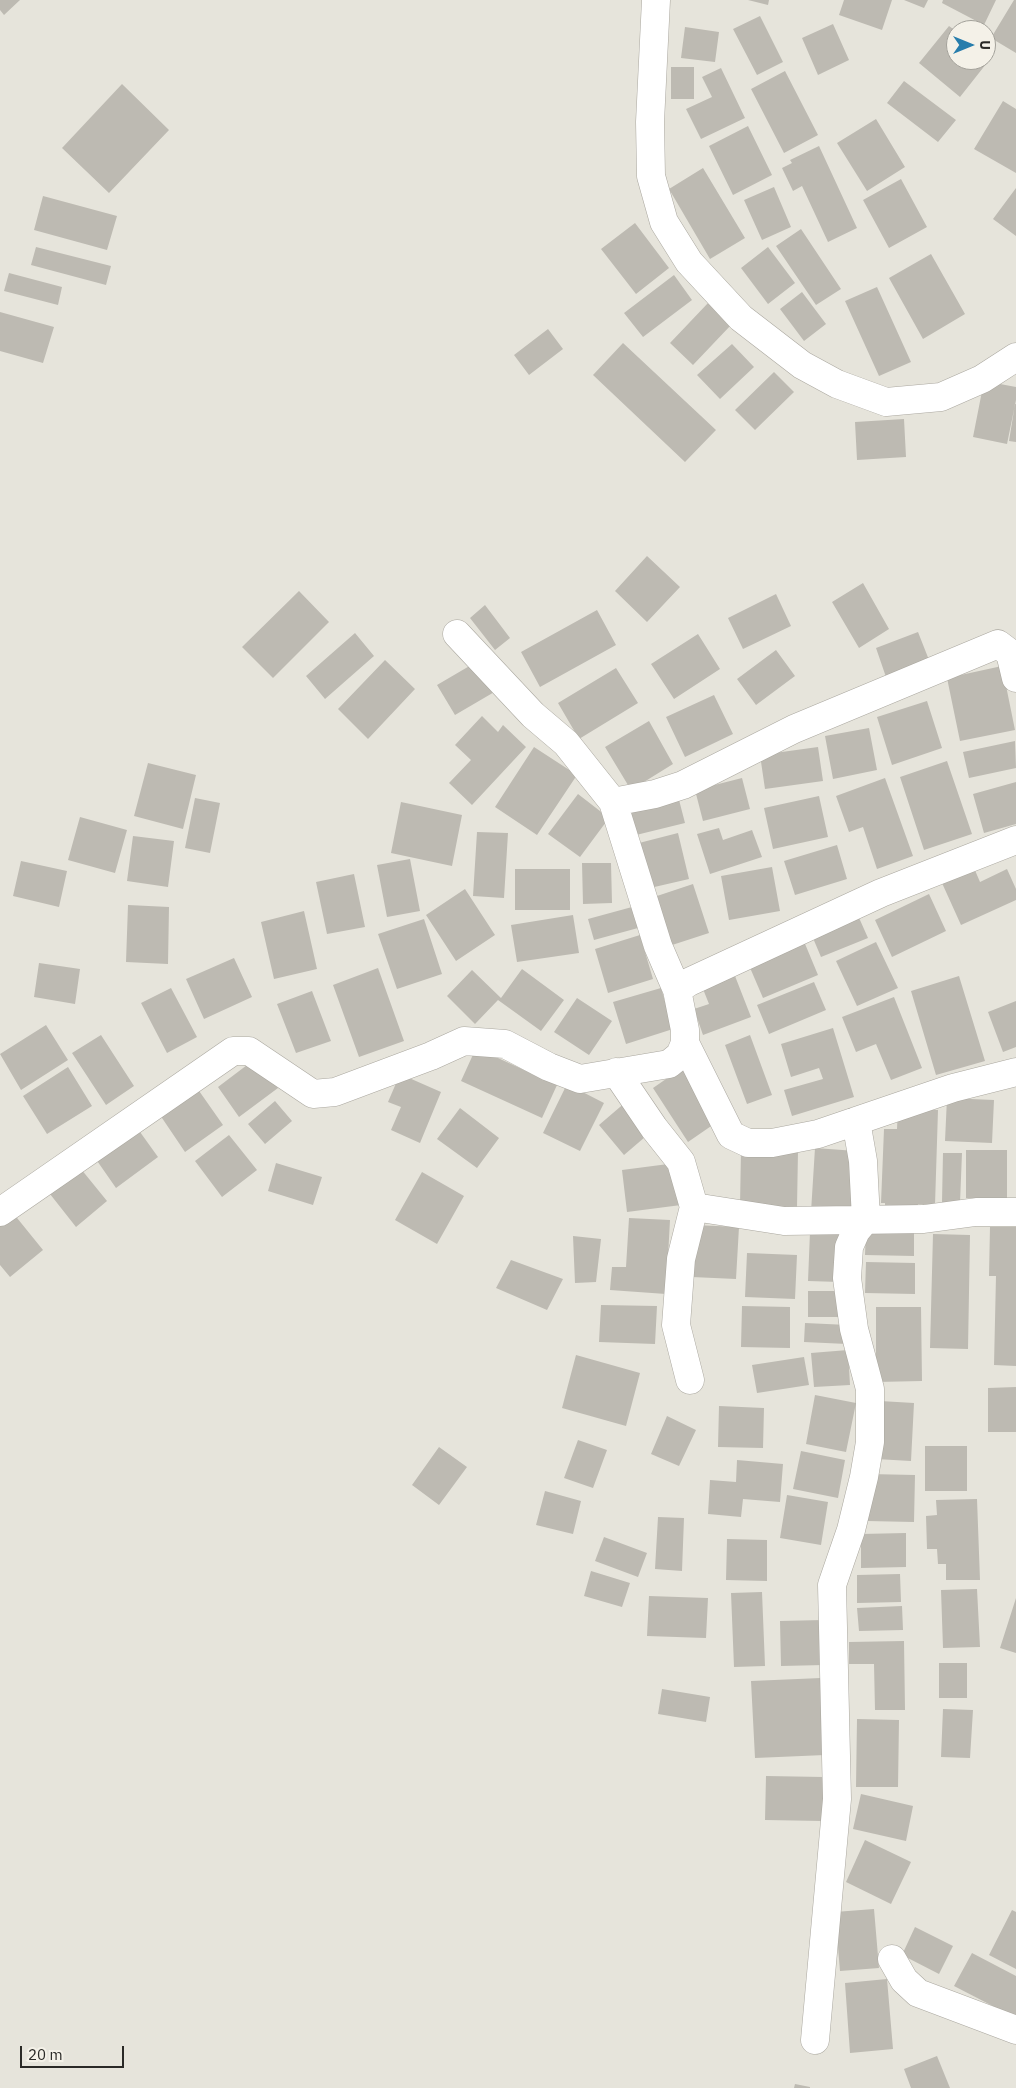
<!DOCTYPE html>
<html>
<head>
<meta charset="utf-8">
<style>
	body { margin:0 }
	#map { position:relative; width:1016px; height:2088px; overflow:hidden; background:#e6e4db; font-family:"IBM Plex Sans",sans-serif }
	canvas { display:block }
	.north { position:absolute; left:946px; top:20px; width:50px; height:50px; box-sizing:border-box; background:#f4f1e8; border:1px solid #a3a19a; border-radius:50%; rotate:90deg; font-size:14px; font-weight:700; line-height:20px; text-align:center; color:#2a2926 }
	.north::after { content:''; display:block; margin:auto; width:18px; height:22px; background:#277dac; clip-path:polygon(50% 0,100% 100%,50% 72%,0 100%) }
	.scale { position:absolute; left:20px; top:2046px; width:104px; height:22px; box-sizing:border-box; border:2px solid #2a2926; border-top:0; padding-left:6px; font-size:15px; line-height:18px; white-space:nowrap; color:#2a2926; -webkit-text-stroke:4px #f4f1e8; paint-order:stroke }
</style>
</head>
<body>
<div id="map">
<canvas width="1016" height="2088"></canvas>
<div class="north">U</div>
<div class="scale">20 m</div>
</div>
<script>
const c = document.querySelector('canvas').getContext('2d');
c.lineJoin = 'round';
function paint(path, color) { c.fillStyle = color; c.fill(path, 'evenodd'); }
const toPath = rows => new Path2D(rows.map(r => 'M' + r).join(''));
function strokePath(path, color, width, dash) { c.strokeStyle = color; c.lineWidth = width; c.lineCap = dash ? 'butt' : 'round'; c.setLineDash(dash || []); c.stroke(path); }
paint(toPath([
	[0,0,20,0,4,15,0,10],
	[748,0,769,0,768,5],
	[844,0,892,0,882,30,839,15],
	[904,0,928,0,924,8],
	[943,0,996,0,984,25,942,3],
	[1014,0,1016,0,1016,53,991,38],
	[760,16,783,62,757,75,733,29],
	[833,24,849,60,818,75,802,38],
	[949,26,956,31,956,60,986,60,986,55,990,59,960,97,919,63],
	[685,27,719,32,715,62,681,58],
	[671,67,694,67,694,99,671,99],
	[721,68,745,118,701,139,686,109,712,97,702,77],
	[785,71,818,135,784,153,751,89],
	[904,81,956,120,938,142,887,103],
	[122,84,169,130,109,193,62,148],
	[1003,101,1016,109,1016,173,974,149],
	[876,119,905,167,867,191,837,143],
	[748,126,772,175,733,195,709,146],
	[819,146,857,228,828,242,802,186,793,191,782,168,792,163,790,160],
	[703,168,745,238,710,259,669,189],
	[901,179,927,227,889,248,863,200],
	[774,187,791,227,762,240,744,200],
	[1016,188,1016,236,993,219],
	[43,196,117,216,107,250,34,230],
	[635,223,669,268,636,294,601,249],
	[801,229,841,289,816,305,776,246],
	[36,247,111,266,106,285,31,265],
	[768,247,795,283,768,304,741,268],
	[931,254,965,314,923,339,889,278],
	[9,273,62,287,58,305,4,291],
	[674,275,692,300,643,337,624,313],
	[877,287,911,362,879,376,845,301],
	[802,292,826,324,804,341,780,309],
	[708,303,731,325,693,365,670,343],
	[0,312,54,327,43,363,0,351],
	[548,329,563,349,529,375,514,355],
	[623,343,716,430,685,462,593,375],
	[732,344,754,367,720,399,697,375],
	[774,372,794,392,755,430,735,410],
	[984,381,1016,387,1016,400,1007,444,973,437],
	[1015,404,1016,404,1016,442,1009,441],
	[904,419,906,457,857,460,855,422],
	[647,556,680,587,647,622,615,591],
	[863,583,889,629,859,648,832,602],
	[299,591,329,622,273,678,242,647],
	[776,594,791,626,743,649,728,618],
	[485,605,510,638,495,650,470,618],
	[597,610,616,645,540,687,521,652],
	[918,632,929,660,886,677,876,648],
	[355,633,374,656,325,699,306,676],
	[698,634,720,669,674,699,651,664],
	[776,650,795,676,756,705,737,679],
	[385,660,415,689,368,739,338,709],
	[478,661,496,691,455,715,437,685],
	[1002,666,1015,730,960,741,947,678],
	[616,668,638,703,579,739,558,703],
	[714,695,733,734,685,757,666,717],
	[927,701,942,748,892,765,877,717],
	[482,716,498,732,503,725,526,747,472,805,449,783,471,760,455,745],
	[649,721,673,764,631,790,605,747],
	[869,728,877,770,833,779,825,736],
	[1015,741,1016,768,969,778,963,752],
	[534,747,577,775,537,835,495,807],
	[818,747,823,781,765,789,760,755],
	[947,761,972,834,924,850,900,777],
	[148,763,196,775,183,829,134,816],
	[742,778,750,809,703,821,695,790],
	[885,778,913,856,877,869,863,827,849,832,836,796],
	[1016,782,1016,824,984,833,973,794],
	[578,794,609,818,580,857,548,834],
	[678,796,685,823,632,836,626,808],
	[819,796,828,837,773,849,764,808],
	[195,798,220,803,210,853,185,848],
	[401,802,462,815,452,866,391,853],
	[80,817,127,830,115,873,68,860],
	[719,828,723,840,752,830,762,857,710,874,697,834],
	[477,832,508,833,504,898,473,896],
	[678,833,689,879,650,888,639,843],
	[133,836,174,841,168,887,127,881],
	[837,845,847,879,795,895,784,861],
	[410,859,420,911,387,917,377,865],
	[21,861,67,871,59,907,13,896],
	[582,863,611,863,612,903,583,904],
	[772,867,780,911,729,920,721,876],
	[974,868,980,882,1007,869,1016,889,1016,900,961,925,942,883],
	[515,869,570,869,570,910,515,910],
	[354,874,365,927,327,934,316,882],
	[693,884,709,933,666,947,651,898],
	[465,889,495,935,456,961,426,915],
	[929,894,946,931,892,957,875,920],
	[128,905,169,907,168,964,126,962],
	[632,907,638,928,594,940,588,919],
	[304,911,317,969,274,979,261,922],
	[856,911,868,938,821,957,810,931],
	[573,915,579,953,517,962,511,925],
	[424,919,442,974,397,989,378,934],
	[640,935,653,979,608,993,595,949],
	[803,939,818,975,763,998,748,963],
	[876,942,898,988,857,1006,836,961],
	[234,958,252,997,204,1019,186,979],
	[39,963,80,969,75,1004,34,997],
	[378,968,404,1041,359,1057,333,985],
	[522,969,564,1000,541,1031,498,1000,475,1024,447,996,472,970,501,998],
	[735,976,751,1017,703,1035,694,1009,709,1004,703,989],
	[959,976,985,1061,936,1075,911,991],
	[814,982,826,1010,769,1034,757,1005],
	[171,988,197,1037,167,1053,141,1003],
	[661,988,673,1029,626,1044,613,1002],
	[312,991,331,1041,296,1053,277,1004],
	[894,997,922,1068,891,1080,876,1044,856,1052,842,1017],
	[577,998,612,1021,589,1055,554,1032],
	[1016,1001,1016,1047,1003,1052,988,1012],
	[46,1025,68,1060,21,1090,0,1054],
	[833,1028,854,1097,792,1116,784,1090,823,1079,819,1068,791,1077,781,1044],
	[101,1035,134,1086,106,1105,72,1053],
	[750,1035,772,1095,747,1104,725,1045],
	[476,1048,557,1085,542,1118,461,1081],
	[255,1059,278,1088,239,1117,218,1087],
	[68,1067,92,1106,47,1134,23,1096],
	[682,1068,717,1122,688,1142,653,1088],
	[400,1074,441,1092,420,1143,391,1130,401,1107,388,1102],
	[567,1084,604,1103,580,1151,543,1133],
	[197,1088,223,1125,185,1152,160,1115],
	[947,1098,994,1100,992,1143,945,1141],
	[275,1101,292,1121,265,1144,248,1124],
	[627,1101,652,1131,624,1155,599,1125],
	[460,1108,499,1138,477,1168,437,1139],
	[898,1108,938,1110,935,1205,918,1204,917,1217,885,1216,885,1203,881,1203,884,1129,897,1129],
	[135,1125,158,1157,116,1188,93,1155],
	[229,1135,257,1170,222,1197,195,1161],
	[815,1148,856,1151,852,1215,811,1212],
	[741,1150,798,1151,797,1207,740,1206],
	[966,1150,1007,1150,1007,1198,966,1198],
	[943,1153,962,1153,960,1203,942,1202],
	[276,1163,322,1177,313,1205,268,1191],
	[676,1163,681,1205,627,1212,622,1170],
	[81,1169,107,1201,76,1227,50,1194],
	[422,1172,464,1196,437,1244,395,1220],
	[13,1213,43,1250,10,1277,0,1265,0,1224],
	[629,1218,670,1220,666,1294,610,1290,612,1267,626,1267],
	[694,1225,739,1227,736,1279,692,1277],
	[990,1227,1016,1227,1016,1366,994,1365,996,1276,989,1276],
	[866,1228,914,1229,914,1256,865,1255],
	[810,1232,841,1233,840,1282,808,1281],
	[933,1234,970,1235,968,1349,930,1348],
	[573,1236,601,1239,596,1282,575,1283],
	[747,1253,797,1255,795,1299,745,1297],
	[511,1260,563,1279,547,1310,496,1288],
	[866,1262,915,1263,915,1294,865,1293],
	[808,1291,842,1291,842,1317,808,1317],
	[601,1305,657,1306,655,1344,599,1342],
	[742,1306,790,1307,790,1348,741,1347],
	[876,1307,921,1307,922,1381,876,1382],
	[805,1323,848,1325,847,1344,804,1342],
	[848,1350,850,1385,814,1387,811,1353],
	[576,1355,640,1373,626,1426,562,1408],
	[804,1357,809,1385,757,1393,752,1365],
	[1016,1387,1016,1432,988,1432,988,1388],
	[815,1395,856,1403,846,1452,806,1444],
	[880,1401,914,1403,911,1461,876,1459],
	[719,1406,764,1408,763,1448,718,1447],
	[667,1416,696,1430,679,1466,651,1454],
	[578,1440,607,1450,593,1488,564,1478],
	[925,1446,967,1446,967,1491,925,1491],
	[439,1447,467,1467,439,1505,412,1485],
	[801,1451,845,1460,838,1498,793,1489],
	[737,1460,783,1464,780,1502,743,1499,741,1517,708,1514,710,1480,736,1482],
	[868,1474,915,1475,914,1522,867,1521],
	[545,1491,581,1501,573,1534,536,1525],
	[787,1495,828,1502,821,1545,780,1538],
	[977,1499,980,1580,946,1580,946,1564,938,1564,937,1549,927,1549,926,1516,937,1515,936,1500],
	[658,1517,684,1518,682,1571,655,1569],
	[906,1533,906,1567,861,1568,861,1534],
	[604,1537,647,1553,638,1577,595,1561],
	[727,1539,767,1540,767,1581,726,1580],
	[591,1571,630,1583,622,1607,584,1596],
	[900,1574,901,1602,857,1603,857,1575],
	[977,1589,980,1647,943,1648,941,1590],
	[762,1592,765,1666,734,1667,731,1593],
	[649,1596,708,1598,706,1638,647,1636],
	[1016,1598,1016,1653,1000,1648],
	[902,1606,903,1630,859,1631,857,1608],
	[823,1620,824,1665,781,1666,780,1621],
	[904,1641,905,1710,875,1710,874,1664,849,1664,849,1642],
	[939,1663,967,1663,967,1698,939,1698],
	[821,1678,825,1755,755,1758,751,1681],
	[662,1689,710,1697,706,1722,658,1714],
	[943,1709,973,1710,970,1758,941,1757],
	[857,1719,899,1720,898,1787,856,1787],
	[766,1776,824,1777,823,1821,765,1820],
	[861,1794,913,1806,906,1841,853,1829],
	[865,1840,911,1862,891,1904,846,1882],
	[874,1909,879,1968,840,1971,835,1912],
	[1012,1910,1016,1912,1016,1969,989,1955],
	[915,1927,953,1946,939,1974,902,1955],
	[972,1953,1016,1976,1016,2018,954,1986],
	[887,1979,893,2049,850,2053,845,1983],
	[937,2056,950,2088,911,2088,904,2069],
	[795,2084,810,2087,810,2088,794,2088]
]), '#bdbab2');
const minor = toPath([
	[457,634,533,715,566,743,613,802,655,794,683,785,794,729,998,644,1010,653,1016,678],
	[613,802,658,946,677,990],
	[685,1043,731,1135,748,1143,772,1143,818,1134,953,1088,1016,1072],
	[616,1072,654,1128,681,1162,694,1207,681,1259,676,1325,690,1380],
	[694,1207,784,1221,924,1219,976,1212,1016,1212],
	[0,1212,233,1051,249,1051,313,1094,335,1092,431,1056,464,1041,505,1044,549,1067,580,1079,669,1064,680,1055,685,1043,685,1030,677,990,689,982,881,893,1016,840],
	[892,1959,904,1980,918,1993,1016,2030],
	[815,2040,837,1799,832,1585,851,1530,864,1477,870,1442,870,1389,854,1329,847,1278,849,1247,856,1231,866,1219,863,1161,856,1121]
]);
const tertiary = toPath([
	[656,0,650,122,651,176,664,222,689,262,741,318,802,365,837,384,886,402,941,397,982,379,1016,357]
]);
strokePath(minor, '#aaa79f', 29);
strokePath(tertiary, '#aaa79f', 29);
strokePath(minor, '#fff', 28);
strokePath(tertiary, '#fff', 28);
</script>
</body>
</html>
